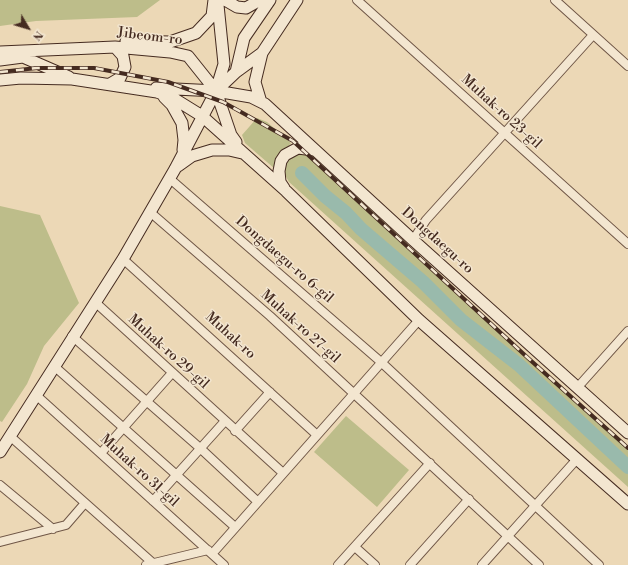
<!DOCTYPE html>
<html>
<head>
<meta charset="utf-8">
<style>
	body { margin:0 }
	#map { position:relative; width:628px; height:565px; overflow:hidden; background:#ecd8b6; font-family:"Libre Bodoni",serif }
	canvas { display:block }
	.north { position:absolute; left:8px; top:8px; width:40px; height:40px; -webkit-text-stroke:3px #f3e6d0; paint-order:stroke; rotate:128deg; font-size:11px; font-weight:700; line-height:16px; text-align:center; color:#452b20 }
	.north::after { content:''; display:block; margin:auto; width:14px; height:18px; background:#452b20; clip-path:polygon(50% 0,100% 100%,50% 72%,0 100%) }
</style>
</head>
<body>
<div id="map">
<canvas width="628" height="565"></canvas>
<div class="north">N</div>
</div>
<script>
const c = document.querySelector('canvas').getContext('2d');
c.lineJoin = 'round';
function paint(path, color) { c.fillStyle = color; c.fill(path, 'evenodd'); }
const toPath = rows => new Path2D(rows.map(r => 'M' + r).join(''));
function strokePath(path, color, width, dash) { c.strokeStyle = color; c.lineWidth = width; c.lineCap = dash ? 'butt' : 'round'; c.setLineDash(dash || []); c.stroke(path); }
function drawText(font, color, halo, rows, align = 'center') {
  c.font = font + ' "Libre Bodoni",serif'; c.lineWidth = 3; c.setLineDash([]); c.textBaseline = 'middle'; c.strokeStyle = halo; c.fillStyle = color; for (const [text, x, y, turn = 0] of rows) {
    c.save(); c.translate(x, y); c.rotate((+turn || 0) * Math.PI / 180); c.textAlign = isNaN(turn) ? turn : align; if (halo) c.strokeText(text, 0, 0); c.fillText(text, 0, 0); c.restore();
  }
}
paint(toPath([
	[0,0,160,0,137,17,36,21,0,26],
	[257,118,267,122,291,143,277,160,275,169,245,143,242,135],
	[306,152,312,155,564,390,628,447,628,487,289,182,284,173,285,162,294,153],
	[0,206,40,215,79,303,44,346,27,384,2,422,0,421],
	[346,416,409,470,377,507,314,452]
]), '#bdbd8a');
strokePath(toPath([
	[302,173,325,196,346,213,361,229,423,282,461,320,519,365,628,467]
]), '#99baac', 14);
const street = toPath([
	[357,0,628,244],
	[555,0,628,66],
	[169,178,381,362,599,565],
	[150,212,270,316,539,565],
	[413,240,426,220,593,35],
	[123,259,317,435],
	[95,302,283,473],
	[72,336,200,448,258,502],
	[54,366,235,527],
	[577,388,628,331],
	[36,395,224,565],
	[235,431,270,392],
	[11,437,155,565],
	[101,453,172,373],
	[0,485,53,529],
	[153,501,225,421],
	[0,542,66,525,85,503],
	[355,547,375,565],
	[212,554,419,320],
	[146,565,208,550],
	[338,565,430,463],
	[410,565,469,499],
	[482,565,577,459]
]);
const secondary = toPath([
	[225,0,237,7,246,8,260,0],
	[126,41,170,42,196,33,212,16,214,0],
	[0,52,115,47,170,52,188,56,216,91,231,135,236,142],
	[0,60,23,57,69,77],
	[236,72,244,38,270,0],
	[0,80,21,78,72,79,157,92,173,98,202,116,286,191,419,320,628,504],
	[110,84,120,78,125,67,123,56,115,47],
	[156,88,216,91,251,97,265,104,413,240,628,433],
	[216,90,224,64,218,5],
	[164,97,172,105,182,123,184,140,183,150],
	[261,102,255,82,262,53],
	[178,166,192,156,212,150,229,150,242,153],
	[284,188,280,182,279,171,281,161,285,155,298,148,314,150],
	[0,452,123,259,175,169,216,91,236,72,262,53,297,0]
]);
strokePath(street, '#6f5646', 10);
strokePath(secondary, '#452b20', 13);
strokePath(street, '#f3e6d0', 8);
strokePath(secondary, '#f3e6d0', 11);
const rail = toPath([
	[0,72,37,68,94,68,168,82,223,102,293,141,528,358,628,448]
]);
strokePath(rail, '#452b20', 4);
strokePath(rail, '#f3e6d0', 2.5, [8]);
drawText('14px', '#452b20', '#f3e6d0', [
	["Jibeom-ro",150,37,7],
	["Muhak-ro 23-gil",501,112,42],
	["Dongdaegu-ro",437,241,42],
	["Dongdaegu-ro 6-gil",284,260,41],
	["Muhak-ro 27-gil",300,327,42],
	["Muhak-ro",230,336,42],
	["Muhak-ro 29-gil",168,352,42],
	["Muhak-ro 31-gil",139,471,42]
]);
</script>
</body>
</html>
